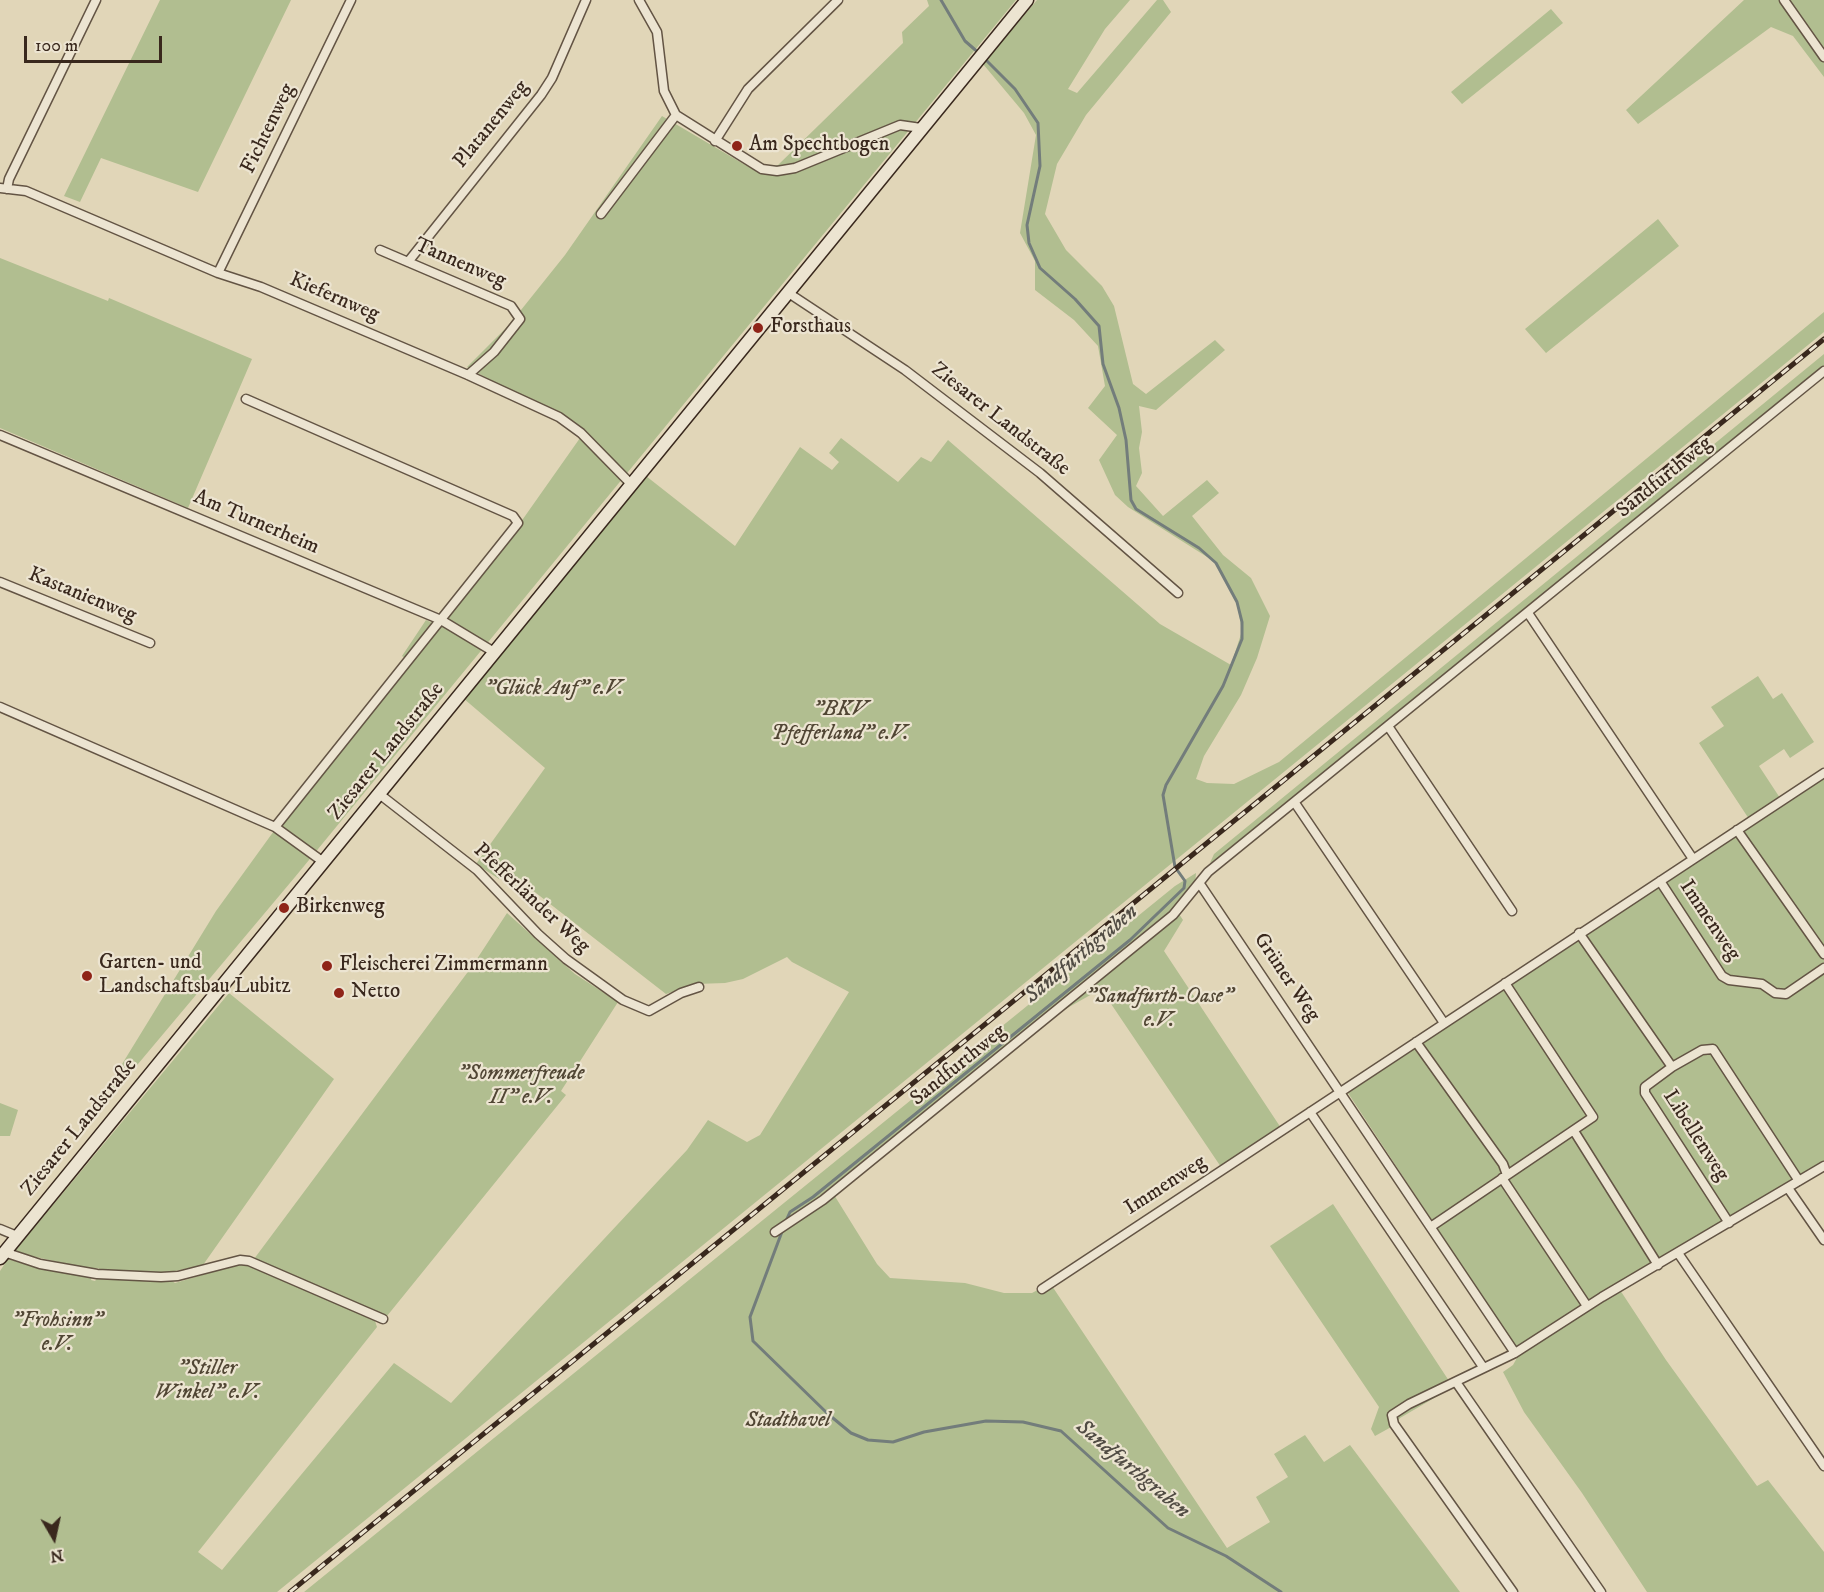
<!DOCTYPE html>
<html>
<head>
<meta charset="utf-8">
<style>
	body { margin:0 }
	#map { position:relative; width:1824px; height:1592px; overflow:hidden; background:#e1d6b8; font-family:"IM FELL DW Pica",serif }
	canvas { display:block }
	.north { position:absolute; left:24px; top:1508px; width:60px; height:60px; -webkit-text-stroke:4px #ece4d1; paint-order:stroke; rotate:171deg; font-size:16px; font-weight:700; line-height:24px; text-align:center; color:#39281d }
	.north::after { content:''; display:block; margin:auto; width:21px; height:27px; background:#39281d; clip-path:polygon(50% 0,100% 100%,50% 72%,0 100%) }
	.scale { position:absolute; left:24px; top:36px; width:138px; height:27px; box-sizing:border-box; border:3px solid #39281d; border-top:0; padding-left:8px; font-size:18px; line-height:21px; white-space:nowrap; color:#39281d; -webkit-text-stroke:4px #ece4d1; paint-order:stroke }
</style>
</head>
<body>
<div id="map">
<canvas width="1824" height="1592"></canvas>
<div class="north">N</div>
<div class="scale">100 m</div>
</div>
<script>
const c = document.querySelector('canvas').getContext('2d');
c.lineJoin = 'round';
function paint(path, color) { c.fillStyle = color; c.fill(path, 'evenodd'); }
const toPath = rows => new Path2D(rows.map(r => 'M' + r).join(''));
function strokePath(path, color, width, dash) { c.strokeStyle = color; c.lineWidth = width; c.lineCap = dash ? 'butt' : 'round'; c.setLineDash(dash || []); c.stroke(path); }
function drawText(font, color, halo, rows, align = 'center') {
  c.font = font + ' "IM FELL DW Pica",serif'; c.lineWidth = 4.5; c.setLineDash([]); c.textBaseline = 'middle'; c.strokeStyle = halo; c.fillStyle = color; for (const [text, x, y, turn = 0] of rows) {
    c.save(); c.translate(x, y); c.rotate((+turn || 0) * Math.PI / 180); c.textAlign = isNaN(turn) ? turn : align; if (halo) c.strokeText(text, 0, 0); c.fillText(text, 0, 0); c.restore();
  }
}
paint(toPath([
	[160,0,291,0,198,192,101,158,80,202,64,196],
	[927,0,1016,0,295,877,117,1089,108,1087,216,911,271,835,410,662,402,656,426,620,439,626,518,526,580,438,583,431,565,416,510,391,467,367,509,325,565,255,662,116,752,169,778,165,903,43,902,32,929,6],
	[1037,0,1130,0,1105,29,1068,89,1077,93,1157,0,1163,0,1171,12,1086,115,1057,164,1045,214,1066,250,1102,286,1114,306,1133,384,1146,394,1215,340,1225,350,1156,410,1139,406,1142,432,1139,448,1142,473,1136,486,1163,516,1207,480,1219,493,1192,516,1223,555,1251,578,1270,616,1257,658,1241,695,1204,756,1196,779,1207,783,1234,784,1279,762,1824,312,1824,332,277,1592,0,1592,0,1271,8,1259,34,1267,92,1276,91,1280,95,1281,99,1276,172,1281,175,1283,243,1263,374,1318,377,1327,198,1552,222,1570,394,1363,451,1403,687,1150,708,1120,747,1142,760,1135,849,992,792,962,787,957,743,979,725,983,696,984,666,994,509,872,505,870,499,879,476,864,545,768,463,698,646,476,735,546,800,447,832,470,839,462,829,453,841,438,898,482,921,457,931,462,948,440,1160,624,1231,665,1242,631,1237,603,1215,562,1128,507,1115,495,1099,460,1117,435,1088,408,1105,386,1098,346,1074,320,1035,290,1035,261,1020,233,1036,135,1024,113,983,64],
	[1744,0,1824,0,1824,77,1793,36,1771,27,1638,124,1626,110],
	[1551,9,1563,23,1462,104,1451,92],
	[1658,219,1679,246,1546,353,1525,329],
	[0,258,108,301,109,298,252,359,188,508,0,428],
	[1824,354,1824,367,1222,856,1210,863,1214,854],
	[1758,676,1773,699,1782,693,1814,742,1790,758,1784,749,1759,766,1780,798,1749,819,1699,743,1724,726,1711,707],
	[1824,777,1824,1163,1516,1348,1348,1093],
	[1196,873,1195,884,1174,910,831,1190,877,1264,890,1278,965,1283,1004,1293,1032,1293,1049,1284,1052,1286,1227,1548,1270,1522,1256,1497,1288,1477,1274,1454,1305,1435,1324,1462,1350,1445,1460,1592,304,1592,1175,886],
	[507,913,575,974,618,1002,561,1091,566,1095,387,1316,254,1259,473,965],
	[1179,914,1183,920,1164,951,1281,1128,1221,1167,1101,989,1062,1011],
	[229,993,334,1079,203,1265,161,1274,103,1272,98,1268,89,1269,14,1252],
	[0,1103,18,1110,10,1136,0,1136],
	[1333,1204,1453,1387,1400,1418,1393,1426,1375,1436,1371,1429,1379,1407,1270,1246],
	[1620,1290,1666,1360,1757,1486,1768,1480,1824,1552,1824,1592,1647,1592,1582,1493,1524,1412,1503,1372,1513,1365,1518,1356]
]), '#b1be90');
strokePath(toPath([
	[941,0,965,41,980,54],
	[785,1223,790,1212,813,1197,1130,940,1184,888,1185,881,1175,867,1163,795,1166,785,1223,686,1242,639,1242,622,1237,602,1216,563,1199,548,1136,509,1131,500,1126,440,1119,408,1103,364,1099,326,1075,299,1040,268,1029,243,1027,225,1040,166,1038,123,1015,89,985,59],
	[783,1229,750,1317,753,1341,828,1414,851,1433,868,1440,893,1442,924,1432,986,1421,1023,1422,1061,1431,1168,1528,1226,1556,1281,1592]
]), '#737d7b', 3);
const street = toPath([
	[639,0,657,32,664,91,676,115,762,169,777,171,795,168,900,125,921,128],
	[1784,0,1824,57],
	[715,141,748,89,838,0],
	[0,188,26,191,218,273,261,287,468,375,559,417,581,433,631,484],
	[7,189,9,179,96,0],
	[601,214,676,115],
	[380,250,511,306,520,319,494,352,468,375],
	[408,262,541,95,552,78,586,0],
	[218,273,351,0],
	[787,292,905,370,1040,473,1178,593],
	[246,399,513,516,518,523,275,827],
	[0,435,441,620,494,652],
	[0,582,150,643],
	[1528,613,1693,859],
	[0,707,275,827,322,861],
	[1388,726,1512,911],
	[378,793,477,870,538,934,566,959,623,1000,649,1011,681,993,699,987],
	[1295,803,1444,1023],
	[1737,830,1824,954],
	[1660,881,1722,976,1729,980,1762,984,1775,993,1786,994,1824,968],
	[1200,884,1515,1353],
	[1579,933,1672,1067],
	[1416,1042,1503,1164,1507,1175],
	[1310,1112,1483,1367],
	[1574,1131,1658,1265],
	[1502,1178,1587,1306],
	[1788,1188,1824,1240],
	[1729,1223,1645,1093,1645,1087,1672,1067,1702,1050,1713,1049,1799,1181],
	[1432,1226,1593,1117,1505,983],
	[0,1229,17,1236],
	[775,1232,823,1200,1173,915,1208,872,1824,371],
	[4,1252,40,1264,97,1274,161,1277,178,1276,240,1260,249,1261,383,1319],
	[1678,1253,1824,1466],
	[1042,1289,1824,773],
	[1456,1382,1601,1592],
	[1513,1592,1394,1424,1392,1415,1409,1404,1515,1353,1602,1297,1824,1166]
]);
const secondary = toPath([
	[0,1258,1027,0]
]);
strokePath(street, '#635444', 11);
strokePath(secondary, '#39281d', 15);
strokePath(street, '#ece4d1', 8);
strokePath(secondary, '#ece4d1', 12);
const rail = toPath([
	[290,1592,1824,339]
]);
strokePath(rail, '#39281d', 5);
strokePath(rail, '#ece4d1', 3, [9]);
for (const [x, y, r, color] of [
	[737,146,6,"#8f2418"],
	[758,328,6,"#8f2418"],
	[284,908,6,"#8f2418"],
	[327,966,6,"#8f2418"],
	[87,976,6,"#8f2418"],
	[339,993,6,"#8f2418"]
]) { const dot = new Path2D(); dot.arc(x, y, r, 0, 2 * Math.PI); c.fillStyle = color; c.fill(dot); strokePath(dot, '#ece4d1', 2); }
drawText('21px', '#39281d', '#ece4d1', [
	["Platanenweg",492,125,-51],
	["Fichtenweg",269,129,-64],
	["Tannenweg",460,264,23],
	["Kiefernweg",334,298,23],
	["Ziesarer Landstraße",1000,420,38],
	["Sandfurthweg",1665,478,-39],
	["Am Turnerheim",256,523,23],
	["Kastanienweg",82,596,22],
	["Ziesarer Landstraße",387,752,-51],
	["Pfefferländer Weg",531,899,43],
	["Immenweg",1709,921,56],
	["Grüner Weg",1286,978,56],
	["Sandfurthweg",959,1066,-39],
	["Ziesarer Landstraße",80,1128,-51],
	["Libellenweg",1695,1136,57],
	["Immenweg",1166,1186,-33]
]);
drawText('21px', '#39281d', '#ece4d1', [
	["Am Spechtbogen",749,146],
	["Forsthaus",770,328],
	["Birkenweg",296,908],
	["Garten- und",99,964],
	["Landschaftsbau Lubitz",99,988],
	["Fleischerei Zimmermann",339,966],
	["Netto",351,993]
], 'left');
drawText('italic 21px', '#514634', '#ece4d1', [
	["\"Glück Auf\" e.V.",554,690],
	["\"BKV",840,711],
	["Pfefferland\" e.V.",840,735],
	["\"Sandfurth-Oase\"",1159,998],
	["e.V.",1159,1022],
	["\"Sommerfreude",521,1075],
	["II\" e.V.",521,1099],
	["\"Frohsinn\"",57,1322],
	["e.V.",57,1346],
	["\"Stiller",207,1370],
	["Winkel\" e.V.",207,1394],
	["Stadthavel",788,1422]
]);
drawText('italic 22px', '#514c44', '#ece4d1', [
	["Sandfurthgraben",1082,955,-40],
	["Sandfurthgraben",1132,1470,40]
]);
</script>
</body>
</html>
